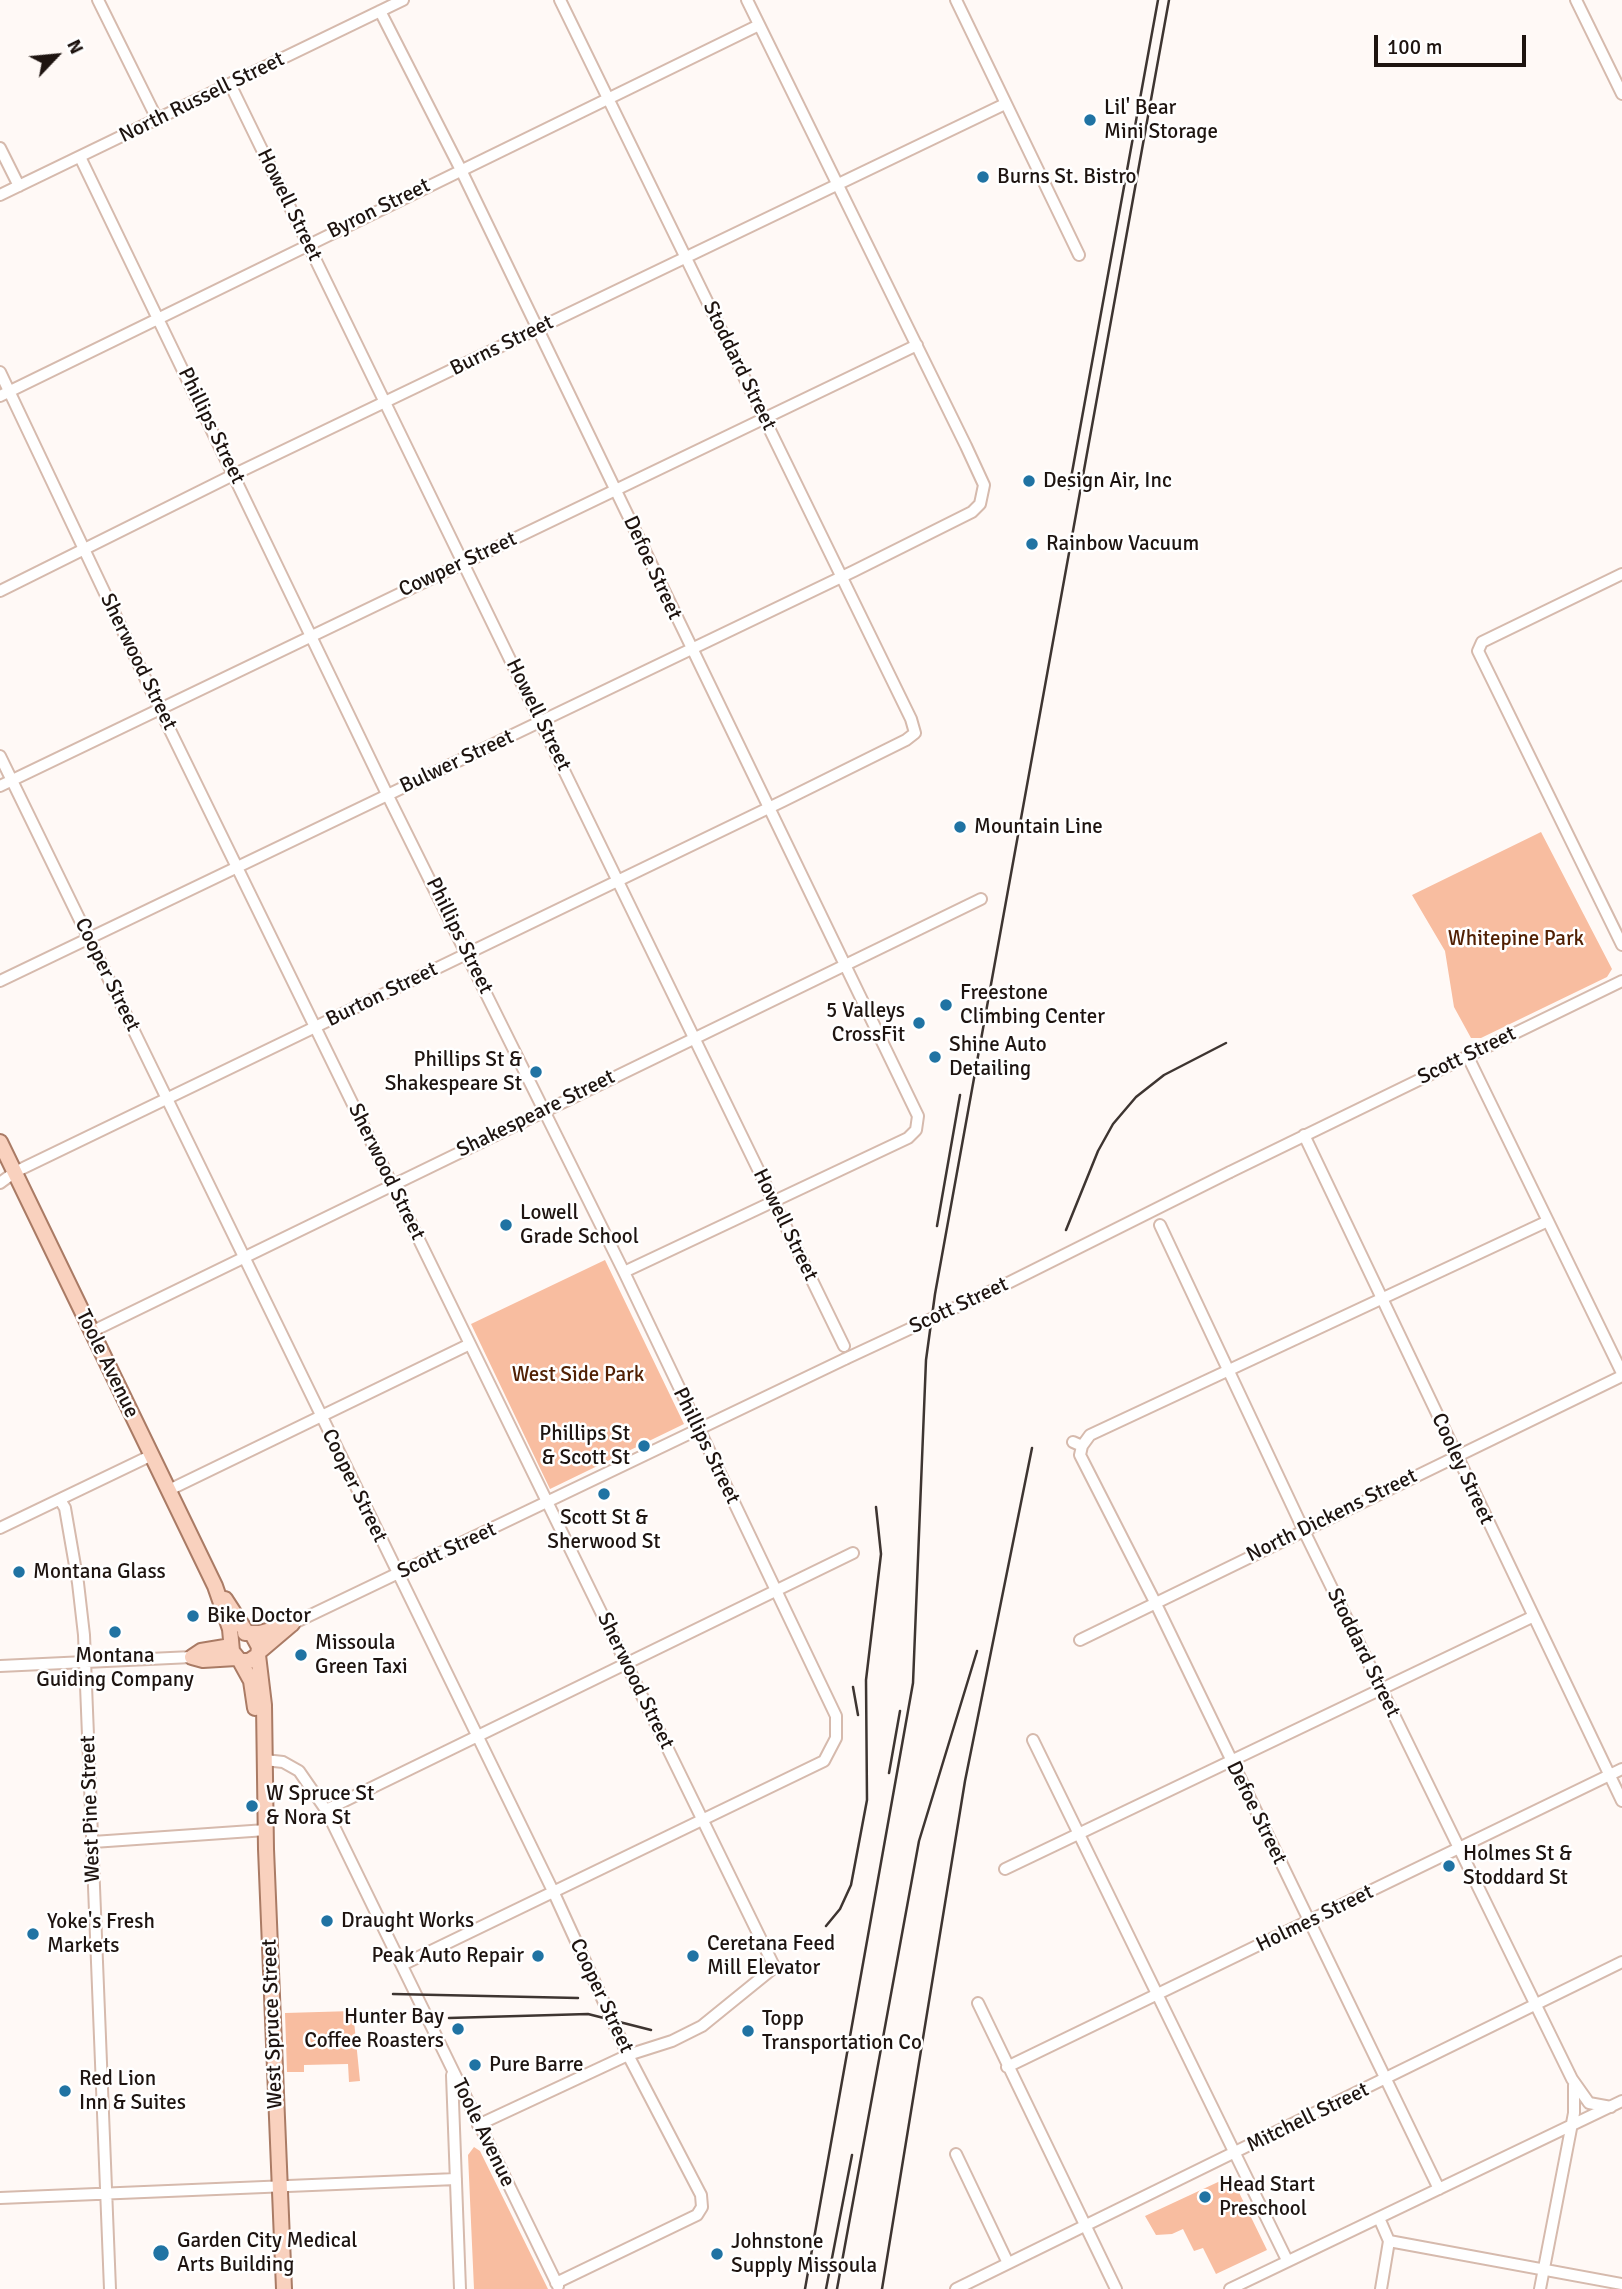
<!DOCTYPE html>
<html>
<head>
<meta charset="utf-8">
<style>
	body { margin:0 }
	#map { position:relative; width:1622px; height:2289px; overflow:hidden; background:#fff9f6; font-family:Signika,sans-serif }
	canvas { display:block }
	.north { position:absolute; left:21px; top:21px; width:70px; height:70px; -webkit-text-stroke:5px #fff; paint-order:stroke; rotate:64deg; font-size:19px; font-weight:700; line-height:28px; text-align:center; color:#1e1410 }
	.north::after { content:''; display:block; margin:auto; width:24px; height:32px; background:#1e1410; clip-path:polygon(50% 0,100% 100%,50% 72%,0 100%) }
	.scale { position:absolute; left:1374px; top:35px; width:152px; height:32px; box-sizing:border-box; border:4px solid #1e1410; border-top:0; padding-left:9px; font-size:21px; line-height:24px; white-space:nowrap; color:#1e1410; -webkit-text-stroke:5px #fff; paint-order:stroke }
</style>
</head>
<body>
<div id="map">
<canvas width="1622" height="2289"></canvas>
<div class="north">N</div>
<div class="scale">100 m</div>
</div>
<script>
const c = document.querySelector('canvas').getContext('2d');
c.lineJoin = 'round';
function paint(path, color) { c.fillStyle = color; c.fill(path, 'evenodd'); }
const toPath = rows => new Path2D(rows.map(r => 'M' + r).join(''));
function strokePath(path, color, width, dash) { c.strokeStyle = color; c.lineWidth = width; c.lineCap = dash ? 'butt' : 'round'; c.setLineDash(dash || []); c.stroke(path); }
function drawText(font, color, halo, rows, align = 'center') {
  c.font = font + ' Signika,sans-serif'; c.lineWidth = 5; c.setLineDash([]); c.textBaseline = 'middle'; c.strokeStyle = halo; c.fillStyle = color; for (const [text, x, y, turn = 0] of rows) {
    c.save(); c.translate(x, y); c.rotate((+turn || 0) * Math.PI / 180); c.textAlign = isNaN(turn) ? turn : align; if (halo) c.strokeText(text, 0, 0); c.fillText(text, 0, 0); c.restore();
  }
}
paint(toPath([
	[1541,832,1612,969,1607,977,1481,1038,1471,1038,1454,1007,1445,951,1412,895],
	[605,1260,684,1424,550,1489,471,1324],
	[353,2011,360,2081,349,2082,348,2064,304,2065,304,2072,287,2072,285,2013],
	[474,2147,480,2151,548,2289,474,2289,468,2155],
	[1231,2176,1267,2250,1216,2274,1203,2248,1194,2251,1183,2229,1172,2234,1156,2235,1145,2216]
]), '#f8bda0');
const minor = toPath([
	[98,0,157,119],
	[956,0,1079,255],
	[1576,0,1622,94],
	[380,11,461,170,918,1116,916,1130,908,1138,624,1272],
	[230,84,844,1346],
	[0,148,19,186],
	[80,157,387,794,624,1272,836,1716,836,1738,824,1761,402,1965],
	[0,195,403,0],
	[0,372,166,722,773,1964,771,1970,702,2026,672,2041,628,2055,478,2125],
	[0,396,759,25],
	[1622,574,1482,642,1478,651,1622,945],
	[0,591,235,474,1005,104],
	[0,756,553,1891,628,2055,701,2195,702,2207,697,2215,556,2283],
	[0,786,917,345],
	[0,981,854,571,972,512,980,504,984,485,966,446,747,0],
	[1468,1057,1622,1373],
	[1304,1135,1622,1801],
	[1230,1172,1622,981],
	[0,1183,15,1172,783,801,906,740,915,733,911,719,560,0],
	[1160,1225,1304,1531,1572,2079,1589,2103,1611,2107],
	[91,1332,981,899],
	[1073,1442,1082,1446,1080,1455,1155,1602,1439,2189],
	[1082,1446,1090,1435,1548,1221],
	[169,1490,470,1344],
	[60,1500,65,1508,78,1583,84,1635,110,2289],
	[0,1528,152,1455],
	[292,1624,845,1359],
	[1080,1640,1622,1376],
	[0,1666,192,1657],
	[1033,1740,1287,2260],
	[265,1760,283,1762,299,1771,326,1810,558,2286],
	[326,1810,853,1553],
	[93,1842,266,1830],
	[1005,1869,1532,1617],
	[978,2003,1116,2289],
	[1007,2067,1622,1769],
	[452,2075,460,2289],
	[956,2154,1007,2261],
	[0,2198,456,2179],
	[1379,2218,1389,2241,1381,2289],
	[1389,2241,1622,2284],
	[956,2289,1622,1962],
	[1230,2289,1622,2101],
	[1540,2289,1574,2113,1574,2085]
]);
const major = toPath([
	[0,1142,215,1586,230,1629,232,1651,240,1661,249,1661,258,1655,259,1647,252,1634],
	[225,1599,247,1633],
	[245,1633,260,1633,292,1624],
	[259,1652,292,1624],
	[258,1655,264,1705,266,1849,284,2289],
	[192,1657,203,1660,236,1658],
	[192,1657,201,1651,231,1646],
	[240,1661,251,1681,255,1708]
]);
strokePath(minor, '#d6baad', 14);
strokePath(major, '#aa7b65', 18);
strokePath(minor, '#fff', 10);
strokePath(major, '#f9d1be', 14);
strokePath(toPath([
	[1069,489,1158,0],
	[937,1226,960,1095],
	[1066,1230,1098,1151,1113,1124,1136,1097,1164,1075,1226,1043],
	[853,1687,858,1715],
	[889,1773,900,1711],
	[826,1926,840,1909,851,1885,867,1800,866,1680,881,1554,876,1507],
	[393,1994,578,1998],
	[449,2018,588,2014,651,2030],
	[805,2289,913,1683,926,1360,935,1294,1169,0],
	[826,2289,852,2155],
	[837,2289,919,1841,977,1651],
	[882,2289,965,1781,1032,1448]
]), '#3e3531', 2.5);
const minorBridge = toPath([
	[845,1359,1006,1284,1230,1172]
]);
strokePath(minorBridge, '#d6baad', 14, []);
strokePath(minorBridge, '#fff', 10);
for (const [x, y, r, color] of [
	[1090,120,7,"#2073a3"],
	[983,177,7,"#2073a3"],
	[1029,481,7,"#2073a3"],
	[1032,544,7,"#2073a3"],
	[960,827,7,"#2073a3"],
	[946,1005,7,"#2073a3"],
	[919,1023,7,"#2073a3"],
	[935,1057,7,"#2073a3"],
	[536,1072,7,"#2073a3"],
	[506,1225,7,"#2073a3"],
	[644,1446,7,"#2073a3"],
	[604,1494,7,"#2073a3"],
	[19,1572,7,"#2073a3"],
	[193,1616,7,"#2073a3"],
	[115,1632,7,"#2073a3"],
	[301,1655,7,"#2073a3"],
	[252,1806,7,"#2073a3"],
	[1449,1866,7,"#2073a3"],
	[327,1921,7,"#2073a3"],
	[33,1934,7,"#2073a3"],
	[538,1956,7,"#2073a3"],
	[693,1956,7,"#2073a3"],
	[458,2029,7,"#2073a3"],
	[748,2031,7,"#2073a3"],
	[475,2065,7,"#2073a3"],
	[65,2091,7,"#2073a3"],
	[1205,2197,7,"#2073a3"],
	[161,2253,9,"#2073a3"],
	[717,2254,7,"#2073a3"]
]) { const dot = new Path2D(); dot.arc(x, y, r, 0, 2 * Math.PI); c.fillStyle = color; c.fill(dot); strokePath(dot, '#fff', 2.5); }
drawText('21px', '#1e1410', '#fff', [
	["North Russell Street",202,98,-26],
	["Howell Street",289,205,64],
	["Byron Street",379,209,-26],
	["Burns Street",502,346,-26],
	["Stoddard Street",739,366,64],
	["Phillips Street",211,426,64],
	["Cowper Street",458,565,-25],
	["Defoe Street",652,568,65],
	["Sherwood Street",138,662,64],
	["Howell Street",538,715,64],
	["Bulwer Street",457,762,-25],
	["Phillips Street",459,936,64],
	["Cooper Street",107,975,64],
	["Burton Street",382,995,-26],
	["Scott Street",1467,1056,-26],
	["Shakespeare Street",536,1114,-26],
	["Sherwood Street",386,1172,64],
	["Howell Street",785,1225,64],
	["Scott Street",959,1306,-25],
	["Toole Avenue",107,1364,64],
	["Phillips Street",706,1446,64],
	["Cooley Street",1462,1469,65],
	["Cooper Street",354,1486,64],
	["North Dickens Street",1332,1516,-26],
	["Scott Street",447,1551,-25],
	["Stoddard Street",1363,1653,64],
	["Sherwood Street",635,1681,64],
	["West Pine Street",91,1809,-92],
	["Defoe Street",1256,1813,64],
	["Holmes Street",1315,1919,-26],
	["Cooper Street",601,1996,65],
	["West Spruce Street",273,2024,-92],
	["Mitchell Street",1308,2118,-26],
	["Toole Avenue",483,2133,64]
]);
drawText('21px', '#1e1410', '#fff', [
	["Lil' Bear",1104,108],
	["Mini Storage",1104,132],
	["Burns St. Bistro",997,177],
	["Design Air, Inc",1043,481],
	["Rainbow Vacuum",1046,544],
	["Mountain Line",974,827],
	["Freestone",960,993],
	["Climbing Center",960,1017],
	["5 Valleys",905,1011,"right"],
	["CrossFit",905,1035,"right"],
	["Shine Auto",949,1045],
	["Detailing",949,1069],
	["Phillips St &",522,1060,"right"],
	["Shakespeare St",522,1084,"right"],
	["Lowell",520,1213],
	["Grade School",520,1237],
	["Phillips St",630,1434,"right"],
	["& Scott St",630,1458,"right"],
	["Scott St &",604,1518,"center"],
	["Sherwood St",604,1542,"center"],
	["Montana Glass",33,1572],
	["Bike Doctor",207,1616],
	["Missoula",315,1643],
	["Green Taxi",315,1667],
	["Montana",115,1656,"center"],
	["Guiding Company",115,1680,"center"],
	["W Spruce St",266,1794],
	["& Nora St",266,1818],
	["Holmes St &",1463,1854],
	["Stoddard St",1463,1878],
	["Draught Works",341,1921],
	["Yoke's Fresh",47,1922],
	["Markets",47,1946],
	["Ceretana Feed",707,1944],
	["Mill Elevator",707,1968],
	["Peak Auto Repair",524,1956,"right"],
	["Hunter Bay",444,2017,"right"],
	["Coffee Roasters",444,2041,"right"],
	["Topp",762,2019],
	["Transportation Co",762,2043],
	["Pure Barre",489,2065],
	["Red Lion",79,2079],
	["Inn & Suites",79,2103],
	["Head Start",1219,2185],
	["Preschool",1219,2209],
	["Garden City Medical",177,2241],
	["Arts Building",177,2265],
	["Johnstone",731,2242],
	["Supply Missoula",731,2266]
], 'left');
drawText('21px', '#512003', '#fff', [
	["Whitepine Park",1516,939],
	["West Side Park",578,1375]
]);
</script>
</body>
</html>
